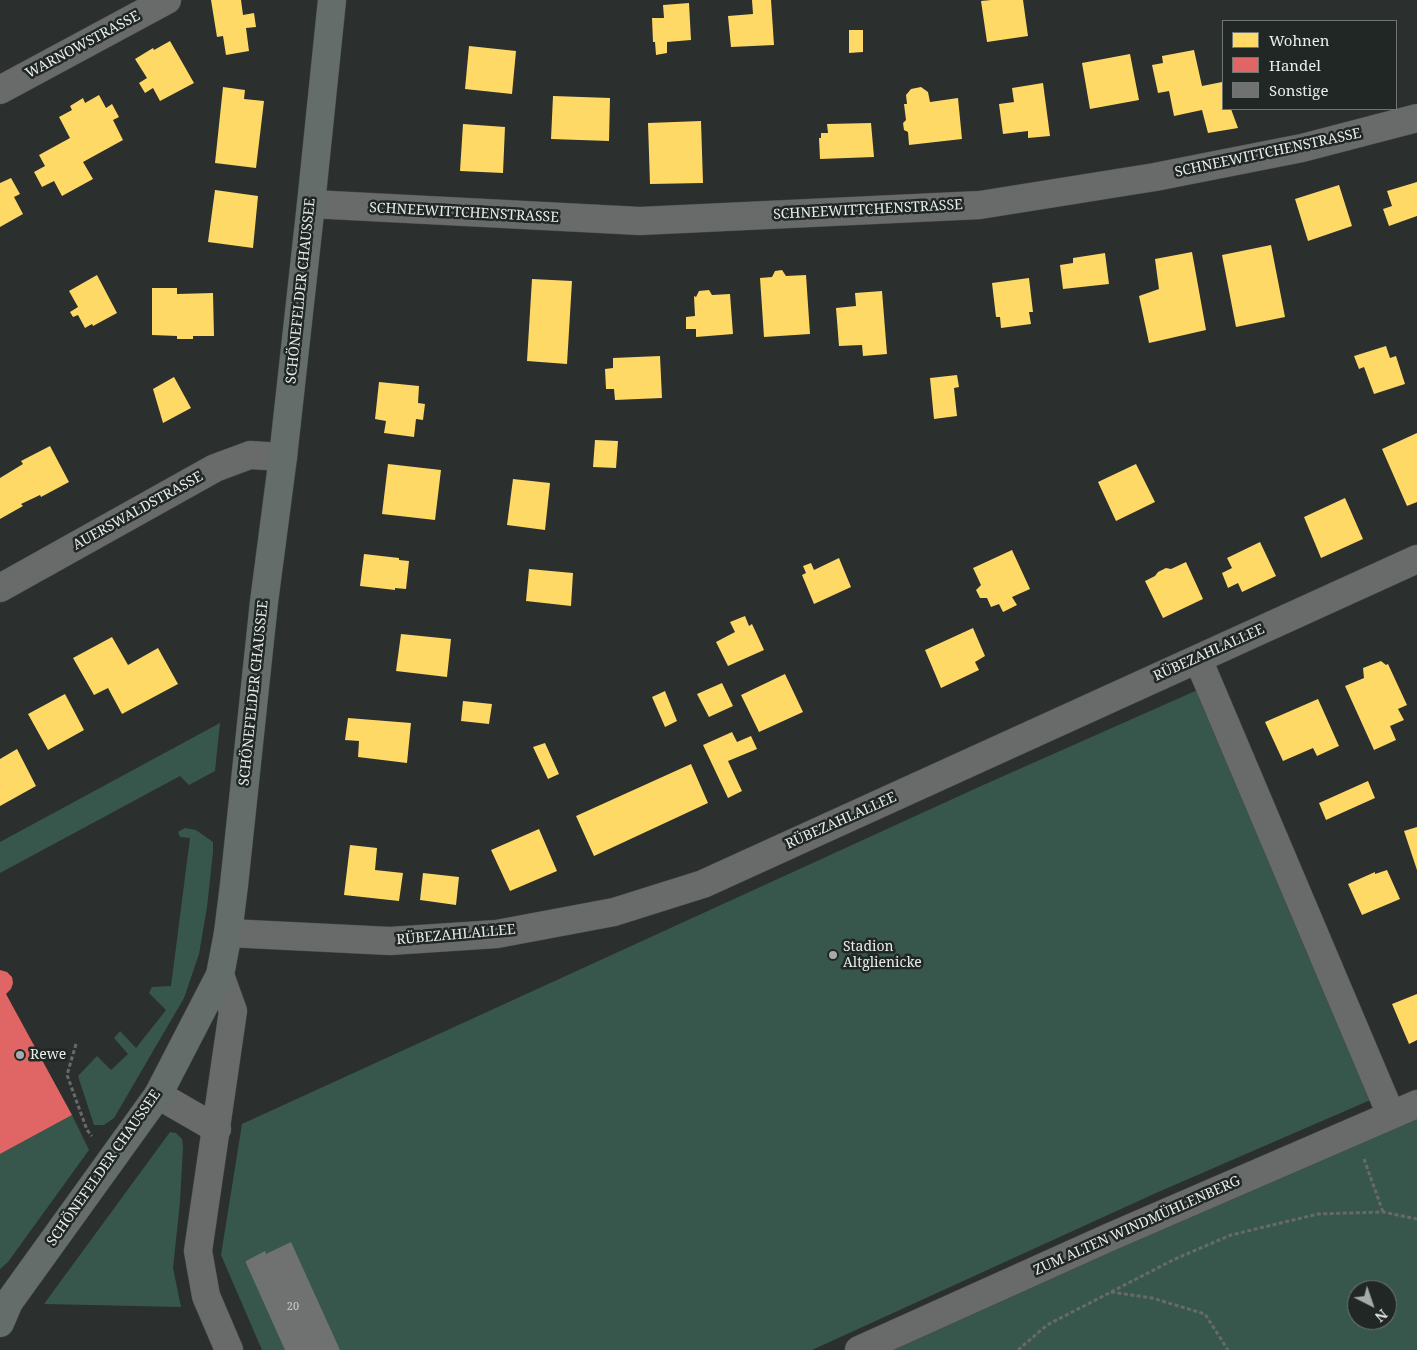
<!DOCTYPE html>
<html>
<head>
<meta charset="utf-8">
<style>
	body { margin:0 }
	#map { position:relative; width:1417px; height:1350px; overflow:hidden; background:#2b2f2d; font-family:"Noto Serif",serif }
	canvas { display:block }
	.legend { position:absolute; left:1222px; top:20px; width:175px; height:90px; box-sizing:border-box; background:#202724; border:1px solid #707674; margin:0; padding:6px 9px; list-style:none; font-size:15px; color:#e8edeb }
	.legend li { display:flex; align-items:center; gap:10px; height:25px }
	.legend b { width:25px; border:1px solid #707674 }
	.north { position:absolute; left:1347px; top:1280px; width:50px; height:50px; box-sizing:border-box; background:#202724; border:1px solid #707674; border-radius:50%; rotate:139deg; font-size:14px; font-weight:700; line-height:20px; text-align:center; color:#e8edeb }
	.north::after { content:''; display:block; margin:auto; width:18px; height:22px; background:#a6aaa8; clip-path:polygon(50% 0,100% 100%,50% 72%,0 100%) }
</style>
</head>
<body>
<div id="map">
<canvas width="1417" height="1350"></canvas>
<ul class="legend">
<li><b style="height:14px;background:#ffd966"></b>Wohnen</li>
<li><b style="height:14px;background:#e06666"></b>Handel</li>
<li><b style="height:14px;background:#6f7271"></b>Sonstige</li>
</ul>
<div class="north">N</div>
</div>
<script>
const c = document.querySelector('canvas').getContext('2d');
c.lineJoin = 'round';
function paint(path, color) { c.fillStyle = color; c.fill(path, 'evenodd'); }
const toPath = rows => new Path2D(rows.map(r => 'M' + r).join(''));
function strokePath(path, color, width, dash) { c.strokeStyle = color; c.lineWidth = width; c.lineCap = dash ? 'butt' : 'round'; c.setLineDash(dash || []); c.stroke(path); }
function drawText(font, color, halo, rows, align = 'center') {
  c.font = font + ' "Noto Serif",serif'; c.lineWidth = 5; c.setLineDash([]); c.textBaseline = 'middle'; c.strokeStyle = halo; c.fillStyle = color; for (const [text, x, y, turn = 0] of rows) {
    c.save(); c.translate(x, y); c.rotate((+turn || 0) * Math.PI / 180); c.textAlign = isNaN(turn) ? turn : align; if (halo) c.strokeText(text, 0, 0); c.fillText(text, 0, 0); c.restore();
  }
}
paint(toPath([
	[1202,688,1375,1098,1156,1193,812,1350,262,1350,221,1255,242,1124,981,786],
	[220,723,215,771,189,785,180,776,0,873,0,842],
	[185,828,196,830,213,842,213,852,207,907,199,954,184,998,114,1118,104,1125,94,1125,78,1076,97,1056,111,1070,128,1054,114,1038,120,1031,136,1048,166,1010,149,993,152,987,171,986,190,838,180,837,178,832],
	[1417,1110,1417,1350,879,1350],
	[1357,1290,1387,1290,1387,1320,1357,1320],
	[72,1115,89,1150,8,1262,0,1269,0,1154],
	[170,1132,176,1133,182,1139,183,1147,180,1202,173,1268,181,1307,44,1304]
]), '#38574c');
paint(toPath([
	[211,0,241,0,243,15,254,13,256,27,246,28,249,51,226,55,223,36,217,37],
	[752,0,771,0,774,45,731,47,728,16,753,14],
	[991,0,1023,0,1028,36,987,42,981,1],
	[689,3,691,40,667,42,667,53,656,55,655,42,653,42,652,18,664,18,663,5],
	[849,30,863,30,863,52,849,53],
	[170,41,194,83,160,101,153,88,145,93,139,83,147,78,135,59,153,48,154,50],
	[469,46,516,51,512,94,465,89],
	[1194,50,1202,86,1222,82,1223,109,1231,109,1238,128,1208,133,1202,110,1174,116,1169,91,1158,93,1152,65,1163,63,1162,56],
	[1130,54,1139,100,1090,109,1082,63],
	[1043,83,1050,136,1028,138,1028,131,1003,134,999,104,1014,102,1012,88],
	[223,87,245,90,244,99,264,101,256,168,215,163],
	[921,87,928,92,930,102,958,98,962,139,909,145,908,132,904,130,903,123,906,120,904,104,907,104,906,95,911,89],
	[99,95,106,108,112,104,119,117,113,120,123,140,83,162,93,179,62,196,54,181,42,187,34,172,45,166,39,155,70,138,59,117,72,110,70,106,83,98,85,103],
	[553,96,610,98,609,141,551,139],
	[701,121,703,183,650,184,648,123],
	[871,123,874,157,820,159,819,138,821,138,821,133,828,133,827,124],
	[463,124,505,127,503,173,460,171],
	[11,178,20,194,14,197,23,214,0,227,0,183],
	[1417,182,1417,216,1389,226,1383,209,1392,206,1387,191],
	[1339,185,1352,226,1308,241,1295,199],
	[215,190,258,196,253,248,208,242],
	[1271,245,1285,317,1236,327,1222,255],
	[1192,252,1206,330,1149,343,1139,296,1159,289,1155,259],
	[1105,253,1109,284,1063,289,1060,265,1073,263,1073,258],
	[782,270,786,276,806,275,810,334,764,337,760,278,772,277,775,271],
	[97,275,117,313,93,326,92,324,85,328,78,315,73,317,70,312,78,307,69,291],
	[1029,278,1033,312,1029,312,1031,324,1001,328,1000,317,996,317,992,283],
	[532,279,572,281,567,364,527,361],
	[152,288,177,288,177,294,213,293,214,336,193,336,193,339,177,339,177,336,152,335],
	[709,290,712,295,730,294,733,334,696,337,696,329,686,329,686,317,695,316,694,296,696,297,699,291],
	[882,291,887,354,863,356,862,345,839,346,836,308,856,306,855,293],
	[1386,346,1390,358,1396,356,1405,384,1374,394,1364,367,1359,369,1354,356],
	[660,356,662,398,615,400,614,389,606,389,605,369,613,368,613,358],
	[957,375,959,387,954,388,957,416,934,419,930,378],
	[174,377,191,408,163,423,153,389],
	[379,382,419,386,418,403,425,404,423,420,416,419,414,437,384,433,386,421,375,419],
	[1417,433,1417,502,1407,506,1382,449],
	[595,440,618,441,616,468,593,467],
	[50,446,69,482,41,497,40,495,21,504,23,506,0,519,0,478,23,464,21,461],
	[388,464,441,470,435,520,382,514],
	[1136,464,1155,502,1116,521,1098,482],
	[513,479,550,483,545,530,507,525],
	[1345,498,1363,539,1321,558,1304,517],
	[1260,542,1276,576,1242,592,1238,583,1228,588,1222,573,1232,568,1227,558],
	[1012,550,1030,589,1012,597,1017,605,1003,612,999,604,991,607,987,598,980,598,976,590,981,585,973,568],
	[364,554,399,558,399,560,409,561,406,589,395,588,395,590,360,586],
	[839,558,851,587,814,604,802,575,806,573,803,566,811,563,814,570],
	[1186,562,1203,599,1163,618,1145,581,1155,576,1158,572,1166,568,1171,569],
	[529,569,573,573,571,606,526,601],
	[745,616,749,626,752,624,764,650,728,666,716,642,735,632,730,622],
	[973,628,985,656,975,662,979,670,941,688,925,650],
	[401,634,451,639,447,677,396,671],
	[112,637,128,665,158,648,178,684,122,714,108,688,94,695,73,658],
	[1381,661,1386,665,1388,664,1407,705,1398,709,1404,720,1390,726,1396,740,1374,750,1345,686,1364,678,1363,668],
	[785,674,803,712,759,732,741,695],
	[722,683,733,706,709,717,697,694],
	[665,691,677,721,665,727,652,697],
	[65,694,84,730,48,750,28,714],
	[1318,699,1339,746,1317,756,1313,748,1283,761,1265,722],
	[463,701,492,704,489,724,461,721],
	[348,718,411,723,407,763,358,757,359,741,345,740],
	[732,732,737,742,751,736,757,749,728,761,742,791,728,798,703,745],
	[545,743,559,774,548,779,533,747],
	[17,749,36,786,0,806,0,759],
	[691,764,708,803,594,856,576,816],
	[1368,781,1375,798,1326,820,1319,803],
	[1417,827,1417,870,1404,831],
	[539,829,557,871,510,891,491,850],
	[350,845,377,848,375,870,403,873,399,901,344,895],
	[1387,870,1400,899,1362,915,1348,884,1375,872,1375,874],
	[423,873,459,877,456,905,420,900],
	[1417,994,1417,1040,1409,1044,1392,1004]
]), '#ffd966');
paint(toPath([
	[0,970,7,972,12,977,13,983,11,989,6,994,72,1115,0,1154]
]), '#e06666');
paint(toPath([
	[291,1242,340,1350,285,1350,246,1263,246,1261,265,1251,266,1254]
]), '#6f7271');
const minor = toPath([
	[0,90,167,0],
	[311,204,640,221,980,205,1155,177,1302,148,1417,118],
	[0,588,215,468,250,455,283,457],
	[1198,659,1391,1115],
	[228,933,390,941,497,934,614,912,703,884,1417,559],
	[220,975,233,1011,198,1251,206,1296,229,1350],
	[158,1095,217,1129],
	[859,1350,1110,1237,1417,1104]
]);
const major = toPath([
	[0,1323,9,1302,158,1095,220,975,228,933,234,885,264,602,283,457,311,204,332,0]
]);
strokePath(minor, '#464a49', 29);
strokePath(major, '#464a49', 29);
strokePath(toPath([
	[76,1044,67,1075,87,1130,92,1136],
	[1364,1159,1383,1212],
	[1111,1292,1152,1298,1205,1314,1228,1350],
	[1018,1350,1047,1325,1175,1259,1231,1235,1318,1214,1383,1212,1417,1219]
]), '#676a69', 3, [4, 2.5]);
strokePath(minor, '#696b6a', 28);
strokePath(major, '#646d6a', 28);
for (const [x, y, r, color] of [
	[833,955,5,"#a6aaa8"],
	[20,1055,5,"#a6aaa8"]
]) { const dot = new Path2D(); dot.arc(x, y, r, 0, 2 * Math.PI); c.fillStyle = color; c.fill(dot); strokePath(dot, '#202724', 2); }
drawText('11px', '#cacecc', null, [
	["20",293,1307]
]);
drawText('14px', '#e8edeb', '#202724', [
	["WARNOWSTRASSE",83,45,-28],
	["SCHNEEWITTCHENSTRASSE",1268,153,-12],
	["SCHNEEWITTCHENSTRASSE",868,210,-3],
	["SCHNEEWITTCHENSTRASSE",464,213,3],
	["SCHÖNEFELDER CHAUSSEE",301,291,-84],
	["AUERSWALDSTRASSE",138,511,-29],
	["RÜBEZAHLALLEE",1209,653,-24],
	["SCHÖNEFELDER CHAUSSEE",254,693,-84],
	["RÜBEZAHLALLEE",841,821,-24],
	["RÜBEZAHLALLEE",456,935,-5],
	["SCHÖNEFELDER CHAUSSEE",104,1168,-55],
	["ZUM ALTEN WINDMÜHLENBERG",1137,1226,-24]
]);
drawText('14px', '#e8edeb', '#202724', [
	["Stadion",843,947],
	["Altglienicke",843,963],
	["Rewe",30,1055]
], 'left');
</script>
</body>
</html>
